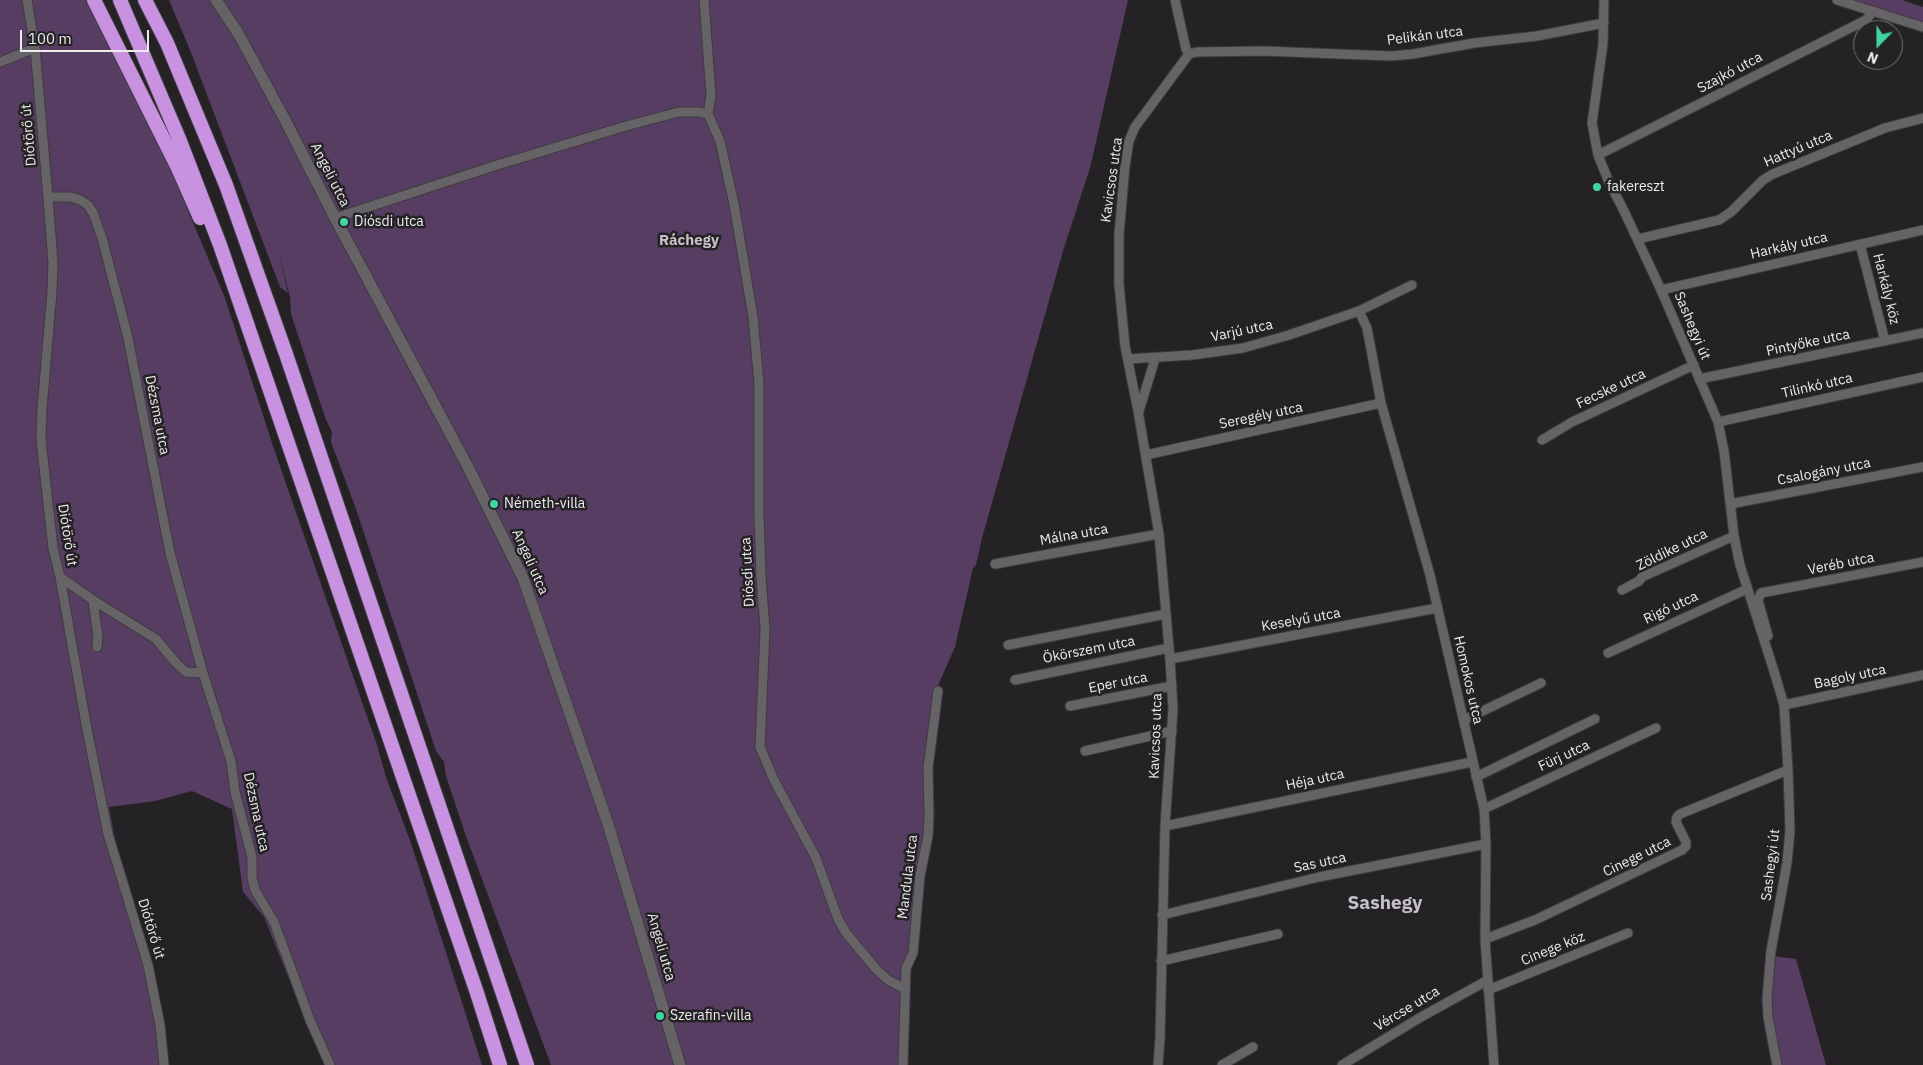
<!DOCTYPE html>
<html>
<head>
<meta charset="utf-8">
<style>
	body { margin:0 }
	#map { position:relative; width:1923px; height:1065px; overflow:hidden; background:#242225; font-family:"IBM Plex Sans",sans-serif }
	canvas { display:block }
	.north { position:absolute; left:1853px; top:20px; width:50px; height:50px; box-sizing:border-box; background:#242225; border:1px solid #747275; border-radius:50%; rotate:202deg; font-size:14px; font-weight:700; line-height:20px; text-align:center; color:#edebed }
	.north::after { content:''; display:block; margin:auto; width:18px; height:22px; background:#40d4a2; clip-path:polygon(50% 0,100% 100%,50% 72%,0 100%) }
	.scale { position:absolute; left:20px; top:30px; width:129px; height:22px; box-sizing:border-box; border:2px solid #edebed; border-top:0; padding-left:6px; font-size:15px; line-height:18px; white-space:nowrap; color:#edebed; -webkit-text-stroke:4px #242225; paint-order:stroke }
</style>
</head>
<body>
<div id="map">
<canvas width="1923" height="1065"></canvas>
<div class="north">N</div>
<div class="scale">100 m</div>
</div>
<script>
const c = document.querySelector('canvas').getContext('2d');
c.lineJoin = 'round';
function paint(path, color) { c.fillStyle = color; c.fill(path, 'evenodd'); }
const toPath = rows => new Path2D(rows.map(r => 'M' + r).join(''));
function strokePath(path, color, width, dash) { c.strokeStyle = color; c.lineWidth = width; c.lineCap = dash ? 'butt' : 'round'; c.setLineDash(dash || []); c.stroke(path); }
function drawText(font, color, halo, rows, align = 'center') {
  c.font = font + ' "IBM Plex Sans",sans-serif'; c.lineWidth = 5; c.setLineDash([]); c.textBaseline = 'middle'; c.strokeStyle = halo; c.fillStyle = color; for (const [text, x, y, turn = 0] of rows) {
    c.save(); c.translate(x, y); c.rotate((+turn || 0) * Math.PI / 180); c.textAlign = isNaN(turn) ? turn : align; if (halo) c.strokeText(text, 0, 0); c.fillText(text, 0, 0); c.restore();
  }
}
paint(toPath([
	[0,0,88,0,120,59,169,166,225,298,274,449,377,745,386,777,411,843,482,1065,324,1065,264,917,243,892,232,809,192,791,155,801,109,807,123,883,147,946,165,1026,169,1065,0,1065],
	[169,0,1128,0,1090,168,1063,251,982,538,976,565,973,568,955,647,936,690,931,753,929,817,907,963,903,1065,551,1065,466,836,446,776,444,762,436,751,356,509,331,442,332,432,326,420,291,314,290,297,279,253,288,293,280,287,190,50],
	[1843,0,1902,0,1923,7,1923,23],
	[1773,956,1796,959,1826,1065,1781,1065,1770,1010]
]), '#573d62');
const minor = toPath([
	[27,0,35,48,48,197,53,263,52,292,42,409,41,440,53,548,60,577,86,724,108,834,148,965,160,1025,164,1065],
	[704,0,711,95,708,114,720,141,734,204,753,317,759,384,759,515,761,576,765,629,760,747,774,780,816,858,838,919,846,933,876,969,888,980,905,989],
	[1175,0,1186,49,1189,54],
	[1604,0,1603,44,1592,123,1598,155,1609,182,1624,211,1661,290,1718,422,1724,451,1734,536,1740,565,1773,668,1784,705,1788,770,1790,831,1787,863,1771,951,1767,999,1768,1017,1777,1065],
	[1837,0,1923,27],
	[1189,54,1197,52,1263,51,1391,56,1413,54,1474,43,1537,36,1604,23],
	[0,62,35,48],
	[1598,155,1862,22,1867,19,1873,11],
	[48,197,71,197,80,200,88,205,93,213,102,238,128,338,170,553,203,673],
	[335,218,494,166,626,126,679,112,699,112,708,114],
	[1638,239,1719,220,1731,212,1763,180,1773,174,1885,128,1923,118],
	[1860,244,1885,341],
	[1661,290,1923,230],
	[1359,311,1367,328,1381,403,1430,575,1484,809,1486,844,1485,939,1494,1065],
	[1128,359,1192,355,1243,348,1289,335,1359,311,1412,285],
	[1699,379,1923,333],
	[1139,411,1155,359],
	[1718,422,1923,377],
	[1542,440,1572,422,1694,365],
	[1146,455,1381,403],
	[1730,504,1923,467],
	[995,564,1159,534],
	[60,577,93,600,156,639,176,663,186,672,203,673,231,761,235,792,252,857,252,878,255,890,274,922,310,1020,330,1065],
	[1622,590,1639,581,1642,577,1734,536],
	[93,600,98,637,97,647],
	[1768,636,1758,600,1761,593,1923,562],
	[1008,645,1166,614],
	[1608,653,1747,589],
	[1170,659,1437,608],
	[1015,680,1169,648],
	[1784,705,1923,675],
	[1070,706,1172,686],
	[1464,720,1541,683],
	[1085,751,1172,731],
	[1476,777,1595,719],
	[1484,809,1656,728],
	[1165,826,1472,762],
	[1162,915,1319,877,1486,844],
	[1485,939,1535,920,1682,850,1686,846,1686,842,1676,822,1677,817,1680,814,1788,770],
	[1161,961,1278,934],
	[1488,990,1628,933],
	[903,1065,906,968,913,953,920,876,928,836,929,817,928,768,938,691],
	[1158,1065,1160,1038,1165,826,1173,709,1170,659,1159,534,1138,411,1125,346,1119,284,1119,235,1125,166,1129,141,1135,127,1189,54],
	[1222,1065,1253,1047],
	[1342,1065,1421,1017,1488,980]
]);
const tertiary = toPath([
	[216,0,238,33,284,118,335,218,468,467,523,578,608,824,680,1065]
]);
const trunk = toPath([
	[94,0,177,166,200,218],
	[120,0,180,141,220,245,477,993,500,1065],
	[145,0,167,43,226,185,286,354,527,1065]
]);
strokePath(minor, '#3e3c40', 11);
strokePath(tertiary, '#3e3c40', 13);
strokePath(trunk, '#3e3c40', 16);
strokePath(minor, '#666367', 9);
strokePath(tertiary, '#666367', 11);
strokePath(trunk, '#c992e0', 14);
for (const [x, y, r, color] of [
	[1597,187,5,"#40d4a2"],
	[344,222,5,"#40d4a2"],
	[494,504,5,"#40d4a2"],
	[660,1016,5,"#40d4a2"]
]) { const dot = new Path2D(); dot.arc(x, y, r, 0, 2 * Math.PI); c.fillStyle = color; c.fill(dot); strokePath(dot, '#242225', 2); }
drawText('14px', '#edebed', '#242225', [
	["Pelikán utca",1425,36,-7],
	["Szajkó utca",1730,73,-28],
	["Diótörő út",29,135,-95],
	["Hattyú utca",1798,149,-23],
	["Angeli utca",330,175,63],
	["Kavicsos utca",1112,180,-82],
	["Harkály utca",1789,246,-13],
	["Harkály köz",1886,289,76],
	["Sashegyi út",1692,326,67],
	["Varjú utca",1242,331,-12],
	["Pintyőke utca",1808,343,-12],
	["Tilinkó utca",1817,386,-13],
	["Fecske utca",1611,389,-25],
	["Dézsma utca",157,415,79],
	["Seregély utca",1261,416,-12],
	["Csalogány utca",1824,472,-11],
	["Diótörő út",67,535,81],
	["Málna utca",1074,535,-10],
	["Zöldike utca",1672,550,-26],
	["Angeli utca",530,562,66],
	["Veréb utca",1841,564,-11],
	["Diósdi utca",748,572,-93],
	["Rigó utca",1671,608,-25],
	["Keselyű utca",1301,620,-10],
	["Ökörszem utca",1089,650,-11],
	["Bagoly utca",1850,677,-12],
	["Homokos utca",1468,680,77],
	["Eper utca",1118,683,-11],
	["Kavicsos utca",1156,736,-88],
	["Fürj utca",1564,756,-25],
	["Héja utca",1315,780,-12],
	["Dézsma utca",256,812,78],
	["Cinege utca",1637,857,-26],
	["Sas utca",1320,863,-12],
	["Sashegyi út",1771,865,-83],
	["Mandula utca",908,877,-83],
	["Diótörő út",151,929,73],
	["Angeli utca",661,947,74],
	["Cinege köz",1553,949,-22],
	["Vércse utca",1407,1009,-31]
]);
drawText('14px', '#edebed', '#242225', [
	["fakereszt",1607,187],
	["Diósdi utca",354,222],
	["Németh-villa",504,504],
	["Szerafin-villa",670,1016]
], 'left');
drawText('bold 15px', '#c5c1c6', '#242225', [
	["Ráchegy",689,241]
]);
drawText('bold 19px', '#c5c1c6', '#242225', [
	["Sashegy",1385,904]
]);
</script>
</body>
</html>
